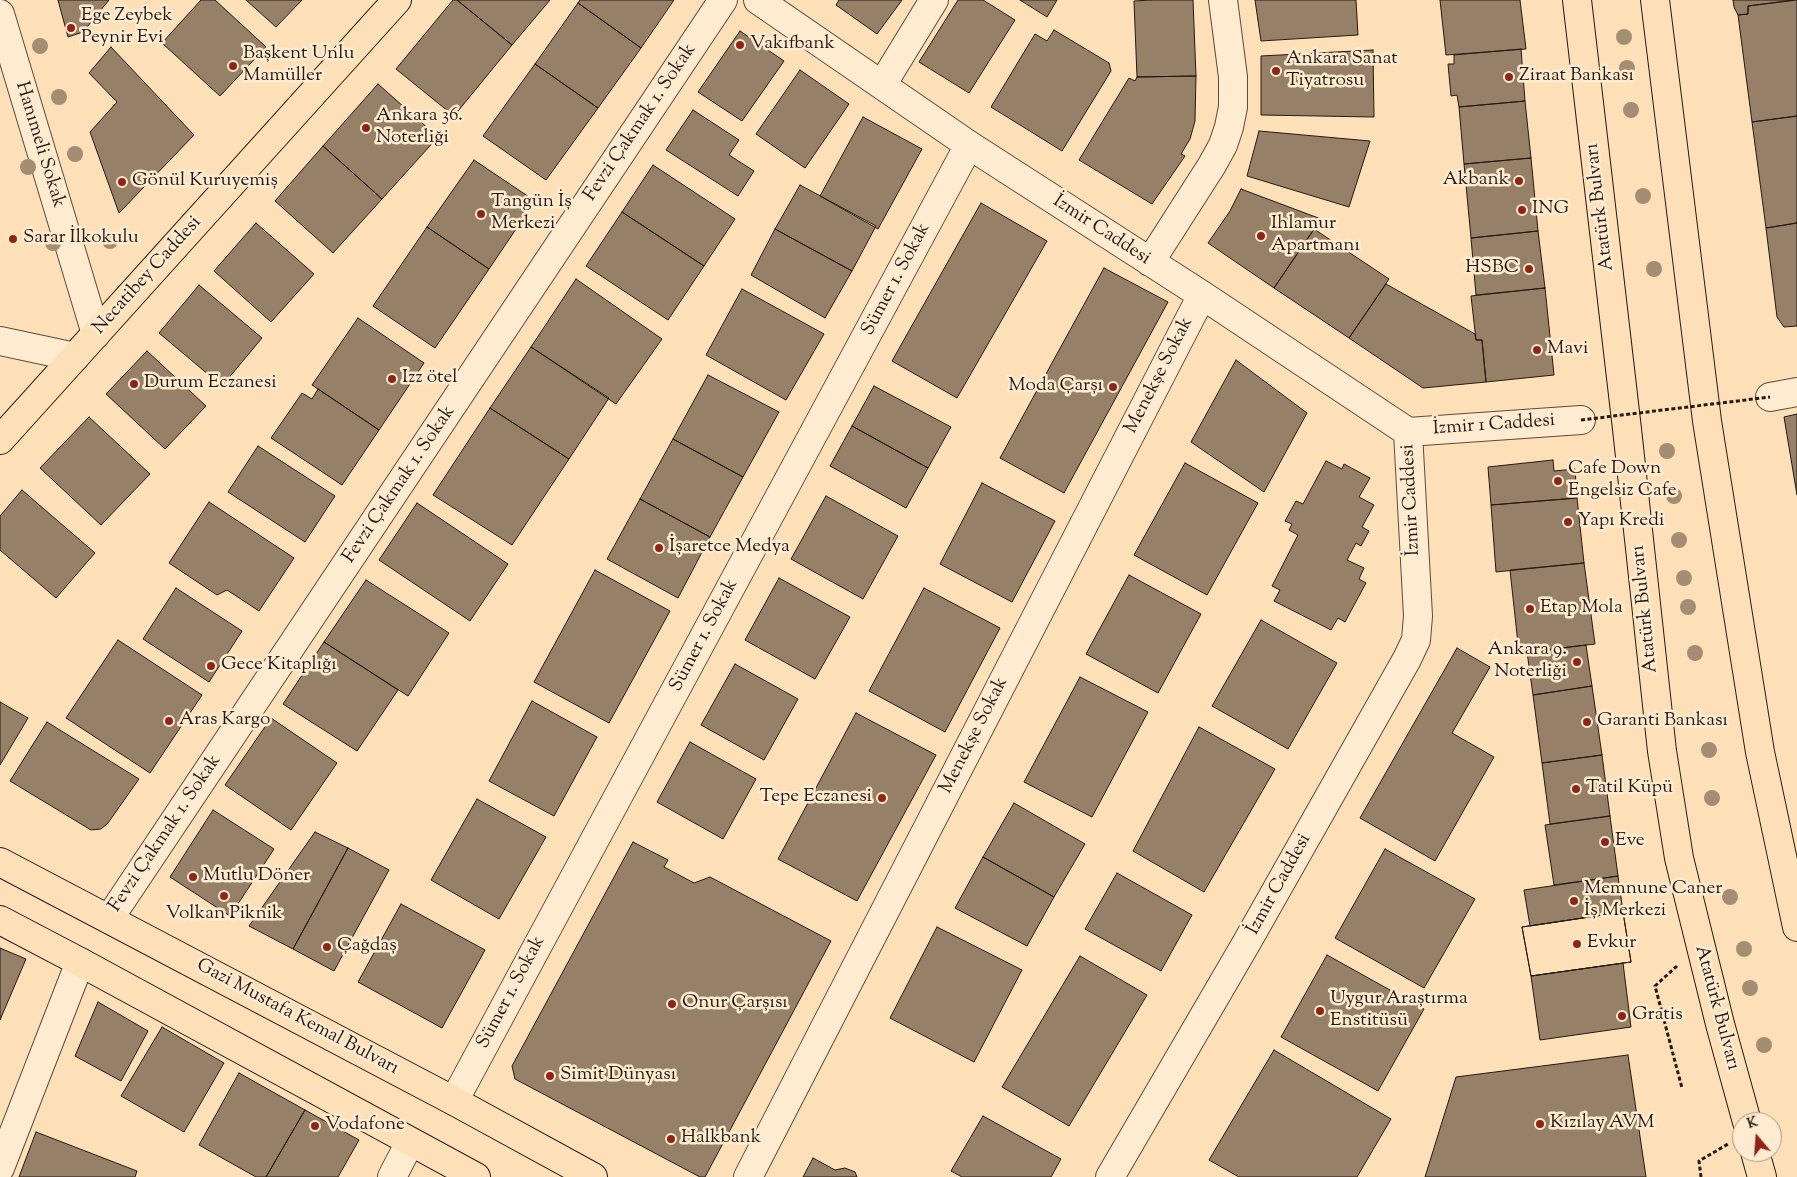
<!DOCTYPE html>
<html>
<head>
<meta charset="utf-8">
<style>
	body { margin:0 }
	#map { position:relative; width:1797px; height:1177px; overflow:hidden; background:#fde0b7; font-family:"Sorts Mill Goudy",serif }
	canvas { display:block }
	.north { position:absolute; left:1732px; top:1112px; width:50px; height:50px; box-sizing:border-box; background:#feebd0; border:1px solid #a89784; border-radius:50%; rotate:342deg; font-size:14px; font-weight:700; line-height:20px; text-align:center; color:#261913 }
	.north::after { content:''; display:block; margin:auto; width:18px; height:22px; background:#8f2418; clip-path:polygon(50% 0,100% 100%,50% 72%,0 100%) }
</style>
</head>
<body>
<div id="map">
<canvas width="1797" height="1177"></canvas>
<div class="north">K</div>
</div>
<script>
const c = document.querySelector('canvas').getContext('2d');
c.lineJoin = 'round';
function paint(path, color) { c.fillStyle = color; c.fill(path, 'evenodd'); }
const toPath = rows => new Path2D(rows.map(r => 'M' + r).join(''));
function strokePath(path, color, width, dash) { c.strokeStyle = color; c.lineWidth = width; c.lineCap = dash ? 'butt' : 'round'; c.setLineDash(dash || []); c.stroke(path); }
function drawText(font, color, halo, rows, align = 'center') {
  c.font = font + ' "Sorts Mill Goudy",serif'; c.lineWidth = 5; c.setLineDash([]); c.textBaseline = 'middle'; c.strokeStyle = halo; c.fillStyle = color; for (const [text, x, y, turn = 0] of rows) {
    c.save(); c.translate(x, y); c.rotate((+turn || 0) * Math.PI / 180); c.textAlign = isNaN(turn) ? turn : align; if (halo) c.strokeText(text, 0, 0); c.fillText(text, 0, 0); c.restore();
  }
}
const building = toPath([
	[58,0,109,0,83,32,68,37,58,0],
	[201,0,215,0,266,47,220,96,162,43,201,0],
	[246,0,302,0,276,27,246,0],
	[453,0,457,0,512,45,454,116,396,69,453,0],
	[457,0,550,0,512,45,457,0],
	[580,0,674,0,641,48,578,3,580,0],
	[839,0,902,0,877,34,836,5,839,0],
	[958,0,983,0,1015,20,969,93,919,62,958,0],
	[1020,0,1057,0,1047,17,1020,0],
	[1151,0,1193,0,1196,76,1137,77,1134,1,1151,0],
	[1255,0,1356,0,1358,35,1261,41,1255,0],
	[1440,0,1520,0,1526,49,1446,55,1440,0],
	[1733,0,1794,0,1748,6,1748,14,1738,15,1734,7,1733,0],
	[1797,0,1797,116,1752,122,1738,15,1748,14,1748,6,1797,0],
	[578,3,641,48,598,108,535,64,578,3],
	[1054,30,1109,63,1111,71,1062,151,991,107,1035,34,1047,41,1054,30],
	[740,31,784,61,742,121,698,92,740,31],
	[111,47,194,135,119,213,90,132,117,102,89,73,111,47],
	[1521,49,1525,101,1459,107,1457,95,1451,96,1448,64,1454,64,1454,55,1521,49],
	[1373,50,1374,117,1261,115,1261,56,1373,50],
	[535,64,598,108,546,180,483,136,535,64],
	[800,70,849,104,805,168,756,134,800,70],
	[1196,76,1195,121,1190,139,1181,154,1185,156,1152,204,1079,160,1129,78,1135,81,1137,77,1196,76],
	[378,84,438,137,382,199,323,146,378,84],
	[1525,101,1531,158,1464,164,1459,107,1525,101],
	[693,110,739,140,729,155,754,171,738,196,666,150,693,110],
	[1797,116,1797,223,1766,228,1752,122,1797,116],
	[863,117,922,149,878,229,820,196,863,117],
	[1259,131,1370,141,1349,207,1247,176,1259,131],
	[323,146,382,199,333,253,275,201,323,146],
	[1531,158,1538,231,1471,238,1464,164,1531,158],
	[474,160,535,201,489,269,427,227,474,160],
	[653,165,735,219,704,266,622,212,653,165],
	[800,185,876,226,852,271,775,229,800,185],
	[1241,189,1321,219,1274,288,1208,243,1230,211,1241,189],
	[981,203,1047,241,957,398,892,361,981,203],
	[622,212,704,266,668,320,586,266,622,212],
	[256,223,314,274,271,322,214,271,256,223],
	[1797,223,1797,326,1784,327,1777,317,1766,228,1797,223],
	[427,227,489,269,435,348,373,306,427,227],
	[775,229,852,271,825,318,751,275,775,229],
	[1314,229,1389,279,1349,338,1274,288,1314,229],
	[1538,231,1545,288,1476,295,1471,238,1538,231],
	[1104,268,1168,302,1064,493,1000,458,1104,268],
	[576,279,662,339,616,404,531,347,576,279],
	[1386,284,1475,334,1476,340,1482,340,1486,382,1423,388,1349,338,1386,284],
	[199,285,262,338,222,386,159,333,199,285],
	[1545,288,1554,375,1486,382,1482,340,1476,340,1471,296,1545,288],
	[742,289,824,334,786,400,706,355,742,289],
	[358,318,424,363,379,430,312,385,358,318],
	[531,347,609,398,569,459,490,408,531,347],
	[147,351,206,406,165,449,106,394,147,351],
	[1236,360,1307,413,1264,492,1191,442,1236,360],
	[708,375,779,412,743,477,673,439,708,375],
	[874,386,951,427,928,468,852,426,874,386],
	[318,389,379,430,342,485,271,438,302,393,312,399,318,389],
	[490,408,569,459,512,545,433,495,490,408],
	[1797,414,1797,495,1784,417,1797,414],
	[89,417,150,474,101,525,40,468,89,417],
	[852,426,928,468,906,508,830,466,852,426],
	[673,439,743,477,710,537,640,499,673,439],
	[258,446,335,496,305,542,228,492,258,446],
	[1553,460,1554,471,1575,469,1577,498,1491,505,1488,467,1553,460],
	[1326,461,1342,469,1344,464,1370,478,1359,497,1374,505,1362,527,1369,531,1361,546,1356,543,1347,560,1364,568,1359,579,1366,583,1345,622,1338,618,1331,630,1274,601,1280,590,1272,586,1298,535,1289,530,1292,524,1285,521,1296,501,1303,504,1326,461],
	[1185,463,1258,503,1207,595,1134,555,1185,463],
	[982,483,1055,521,1012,602,940,564,982,483],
	[22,490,95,553,56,598,0,550,0,516,22,490],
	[826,496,898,536,863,599,791,559,826,496],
	[1577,498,1584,563,1496,572,1491,505,1577,498],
	[640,499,710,537,678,598,607,559,640,499],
	[209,502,294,558,259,611,227,590,217,595,169,563,209,502],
	[417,503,508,564,470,621,379,560,417,503],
	[1584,563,1595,644,1519,653,1510,570,1584,563],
	[595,570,670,611,609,723,534,682,595,570],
	[1129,575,1201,614,1158,693,1086,654,1129,575],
	[779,578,850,617,815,679,745,640,779,578],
	[366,580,449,633,408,696,324,642,366,580],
	[176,588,242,631,209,682,143,639,176,588],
	[924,588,1000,628,945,732,869,691,924,588],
	[1261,620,1337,663,1288,749,1212,706,1261,620],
	[118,640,202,695,150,773,66,718,118,640],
	[324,642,398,690,357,751,283,704,324,642],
	[1586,645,1592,686,1533,695,1527,652,1586,645],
	[1457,648,1490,667,1452,733,1494,757,1435,861,1360,818,1457,648],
	[735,664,798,699,764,760,701,725,735,664],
	[1080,677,1148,712,1092,817,1024,782,1080,677],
	[1592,686,1602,755,1542,763,1533,695,1592,686],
	[532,701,597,737,554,816,489,781,532,701],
	[0,702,28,718,0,765,0,702],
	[856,713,936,755,857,901,778,859,856,713],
	[271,718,337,763,291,830,225,785,271,718],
	[47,722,139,779,108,823,101,829,91,830,10,781,47,722],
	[1199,727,1275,769,1204,892,1133,851,1199,727],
	[690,742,756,779,723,839,657,802,690,742],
	[1602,755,1610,816,1550,824,1542,763,1602,755],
	[477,799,546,837,499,919,431,880,477,799],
	[1014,803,1085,844,1054,897,983,857,1014,803],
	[213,810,274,849,230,916,170,877,213,810],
	[1610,816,1618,876,1554,885,1545,825,1610,816],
	[315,832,348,848,293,949,249,926,315,832],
	[633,842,668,860,664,867,694,883,710,877,831,941,705,1177,700,1177,515,1079,512,1066,633,842],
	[348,848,389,870,334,971,293,949,348,848],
	[1385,849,1475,899,1424,988,1335,938,1385,849],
	[983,857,1054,897,1027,946,955,908,983,857],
	[1117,873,1192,915,1161,971,1085,929,1117,873],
	[1618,876,1623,912,1530,926,1524,890,1618,876],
	[401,904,485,950,442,1028,358,982,401,904],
	[1623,912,1631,962,1531,976,1522,927,1623,912],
	[1623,912,1631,962,1531,976,1522,927,1623,912],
	[937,927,1022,970,974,1062,890,1018,937,927],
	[0,948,26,959,0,1020,0,948],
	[1327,955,1424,1009,1378,1091,1281,1037,1327,955],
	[1080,956,1147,995,1069,1126,1002,1087,1080,956],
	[1623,963,1631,1027,1540,1040,1531,976,1623,963],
	[98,1002,148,1031,121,1081,75,1056,98,1002],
	[162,1027,224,1063,184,1132,121,1096,162,1027],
	[1274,1050,1391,1119,1357,1177,1239,1177,1209,1160,1274,1050],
	[1628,1055,1646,1177,1425,1177,1456,1077,1628,1055],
	[239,1073,305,1110,266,1177,256,1177,199,1145,239,1073],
	[305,1110,359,1140,338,1177,266,1177,305,1110],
	[983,1116,1061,1159,1051,1177,962,1177,951,1171,983,1116],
	[36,1132,137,1171,135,1177,19,1177,36,1132],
	[813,1158,835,1170,845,1168,855,1172,857,1177,803,1177,813,1158]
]);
paint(building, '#968068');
strokePath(building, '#261913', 1);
const minor = toPath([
	[758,0,969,145,1202,295,1408,432],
	[0,14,96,334],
	[882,85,934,0],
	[1150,262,1212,165,1223,145,1229,127,1233,107,1233,77,1223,0],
	[0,341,75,357],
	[1770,397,1797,392],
	[1408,432,1581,420],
	[109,919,723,0],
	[454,1101,969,145],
	[0,1168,80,962],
	[392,1177,410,1142],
	[748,1177,1202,295],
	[1110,1177,1247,942,1407,659,1416,640,1418,616,1408,432]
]);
const major = toPath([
	[1577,0,1627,429,1662,751,1679,858,1720,1024,1747,1122],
	[1655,0,1707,421,1760,752,1797,927],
	[0,440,397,0],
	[0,862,454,1101,593,1177],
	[0,920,80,962,476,1177],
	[1755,1152,1762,1177]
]);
strokePath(minor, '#5c4b3c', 30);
strokePath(major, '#261913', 30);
strokePath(toPath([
	[1677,966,1655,986,1682,1088],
	[1701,1177,1699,1161,1728,1144]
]), '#261913', 3, [4, 2.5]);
strokePath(minor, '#feebd0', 28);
strokePath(major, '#fde0b7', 28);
strokePath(toPath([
	[1581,420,1770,397]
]), '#261913', 3, [4, 2.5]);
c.fillStyle = '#a48e73';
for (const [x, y] of [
	[1624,37],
	[40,46],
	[1627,68],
	[59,97],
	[1631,110],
	[75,154],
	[28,167],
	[1643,196],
	[110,241],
	[53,243],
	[1654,269],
	[1667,451],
	[1674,496],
	[1679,540],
	[1684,578],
	[1688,607],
	[1695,653],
	[1709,750],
	[1712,798],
	[1730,897],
	[1744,949],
	[1750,988],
	[1764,1045]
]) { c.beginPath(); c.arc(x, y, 8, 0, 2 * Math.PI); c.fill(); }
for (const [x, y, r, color] of [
	[71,28,5,"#8f2418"],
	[740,45,5,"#8f2418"],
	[233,66,5,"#8f2418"],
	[1276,71,5,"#8f2418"],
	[1509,77,5,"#8f2418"],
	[366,128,5,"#8f2418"],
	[1519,181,5,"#8f2418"],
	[122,182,5,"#8f2418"],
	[1522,210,5,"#8f2418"],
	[481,214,5,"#8f2418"],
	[1261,236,5,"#8f2418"],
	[13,239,5,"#8f2418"],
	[1529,269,5,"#8f2418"],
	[1537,350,5,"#8f2418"],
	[392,379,5,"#8f2418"],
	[134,384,5,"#8f2418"],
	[1113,387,5,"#8f2418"],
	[1558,481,5,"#8f2418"],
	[1568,522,5,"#8f2418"],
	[659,548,5,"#8f2418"],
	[1530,609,5,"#8f2418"],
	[1577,662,5,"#8f2418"],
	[211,666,5,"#8f2418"],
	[169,721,5,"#8f2418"],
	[1587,722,5,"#8f2418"],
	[1576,789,5,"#8f2418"],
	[882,798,5,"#8f2418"],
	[1605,842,5,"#8f2418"],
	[193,877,5,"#8f2418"],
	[224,896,5,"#8f2418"],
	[1574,901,5,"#8f2418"],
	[1577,944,5,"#8f2418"],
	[327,947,5,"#8f2418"],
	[672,1004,5,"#8f2418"],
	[1320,1011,5,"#8f2418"],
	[1622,1016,5,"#8f2418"],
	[550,1076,5,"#8f2418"],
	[1540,1124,5,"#8f2418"],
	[315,1126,5,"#8f2418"],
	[671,1139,5,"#8f2418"]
]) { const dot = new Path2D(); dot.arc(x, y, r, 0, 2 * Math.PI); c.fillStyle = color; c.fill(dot); strokePath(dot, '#feebd0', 2); }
drawText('19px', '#261913', '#feebd0', [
	["Ege Zeybek",81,17],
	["Peynir Evi",81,39],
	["Vakıfbank",750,45],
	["Başkent Unlu",243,55],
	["Mamüller",243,77],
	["Ankara Sanat",1286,60],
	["Tiyatrosu",1286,82],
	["Ziraat Bankası",1519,77],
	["Ankara 36.",376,117],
	["Noterliği",376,139],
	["Akbank",1509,181,"right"],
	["Gönül Kuruyemiş",132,182],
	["Tangün İş",491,203],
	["Merkezi",491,225],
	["ING",1532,210],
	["Ihlamur",1271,225],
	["Apartmanı",1271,247],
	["Sarar İlkokulu",23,239],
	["HSBC",1519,269,"right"],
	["Mavi",1547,350],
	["Izz ötel",402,379],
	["Durum Eczanesi",144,384],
	["Moda Çarşı",1103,387,"right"],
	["Cafe Down",1568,470],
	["Engelsiz Cafe",1568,492],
	["Yapı Kredi",1578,522],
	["İşaretce Medya",669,548],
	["Etap Mola",1540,609],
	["Ankara 9.",1567,651,"right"],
	["Noterliği",1567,673,"right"],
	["Gece Kitaplığı",221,666],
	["Aras Kargo",179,721],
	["Garanti Bankası",1597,722],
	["Tatil Küpü",1586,789],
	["Tepe Eczanesi",872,798,"right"],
	["Eve",1615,842],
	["Mutlu Döner",203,877],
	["Memnune Caner",1584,890],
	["İş Merkezi",1584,912],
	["Volkan Piknik",224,915,"center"],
	["Evkur",1587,944],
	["Çağdaş",337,947],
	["Uygur Araştırma",1330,1000],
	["Enstitüsü",1330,1022],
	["Onur Çarşısı",682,1004],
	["Gratis",1632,1016],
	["Simit Dünyası",560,1076],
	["Kızılay AVM",1550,1124],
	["Vodafone",325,1126],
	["Halkbank",681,1139]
], 'left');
drawText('19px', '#261913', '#feebd0', [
	["Fevzi Çakmak 1. Sokak",641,123,-56],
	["Hanımeli Sokak",39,145,73],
	["Atatürk Bulvarı",1601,207,-97],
	["İzmir Caddesi",1101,231,33],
	["Necatibey Caddesi",148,276,-48],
	["Sümer 1. Sokak",897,280,-62],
	["Menekşe Sokak",1160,376,-63],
	["İzmir 1 Caddesi",1494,426,-4],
	["Fevzi Çakmak 1. Sokak",400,485,-56],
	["İzmir Caddesi",1412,500,-93],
	["Atatürk Bulvarı",1646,609,-96],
	["Sümer 1. Sokak",705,636,-62],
	["Menekşe Sokak",975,736,-63],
	["Fevzi Çakmak 1. Sokak",166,834,-56],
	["İzmir Caddesi",1280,885,-61],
	["Sümer 1. Sokak",512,993,-62],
	["Atatürk Bulvarı",1716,1008,75],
	["Gazi Mustafa Kemal Bulvarı",297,1018,28]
]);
</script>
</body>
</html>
